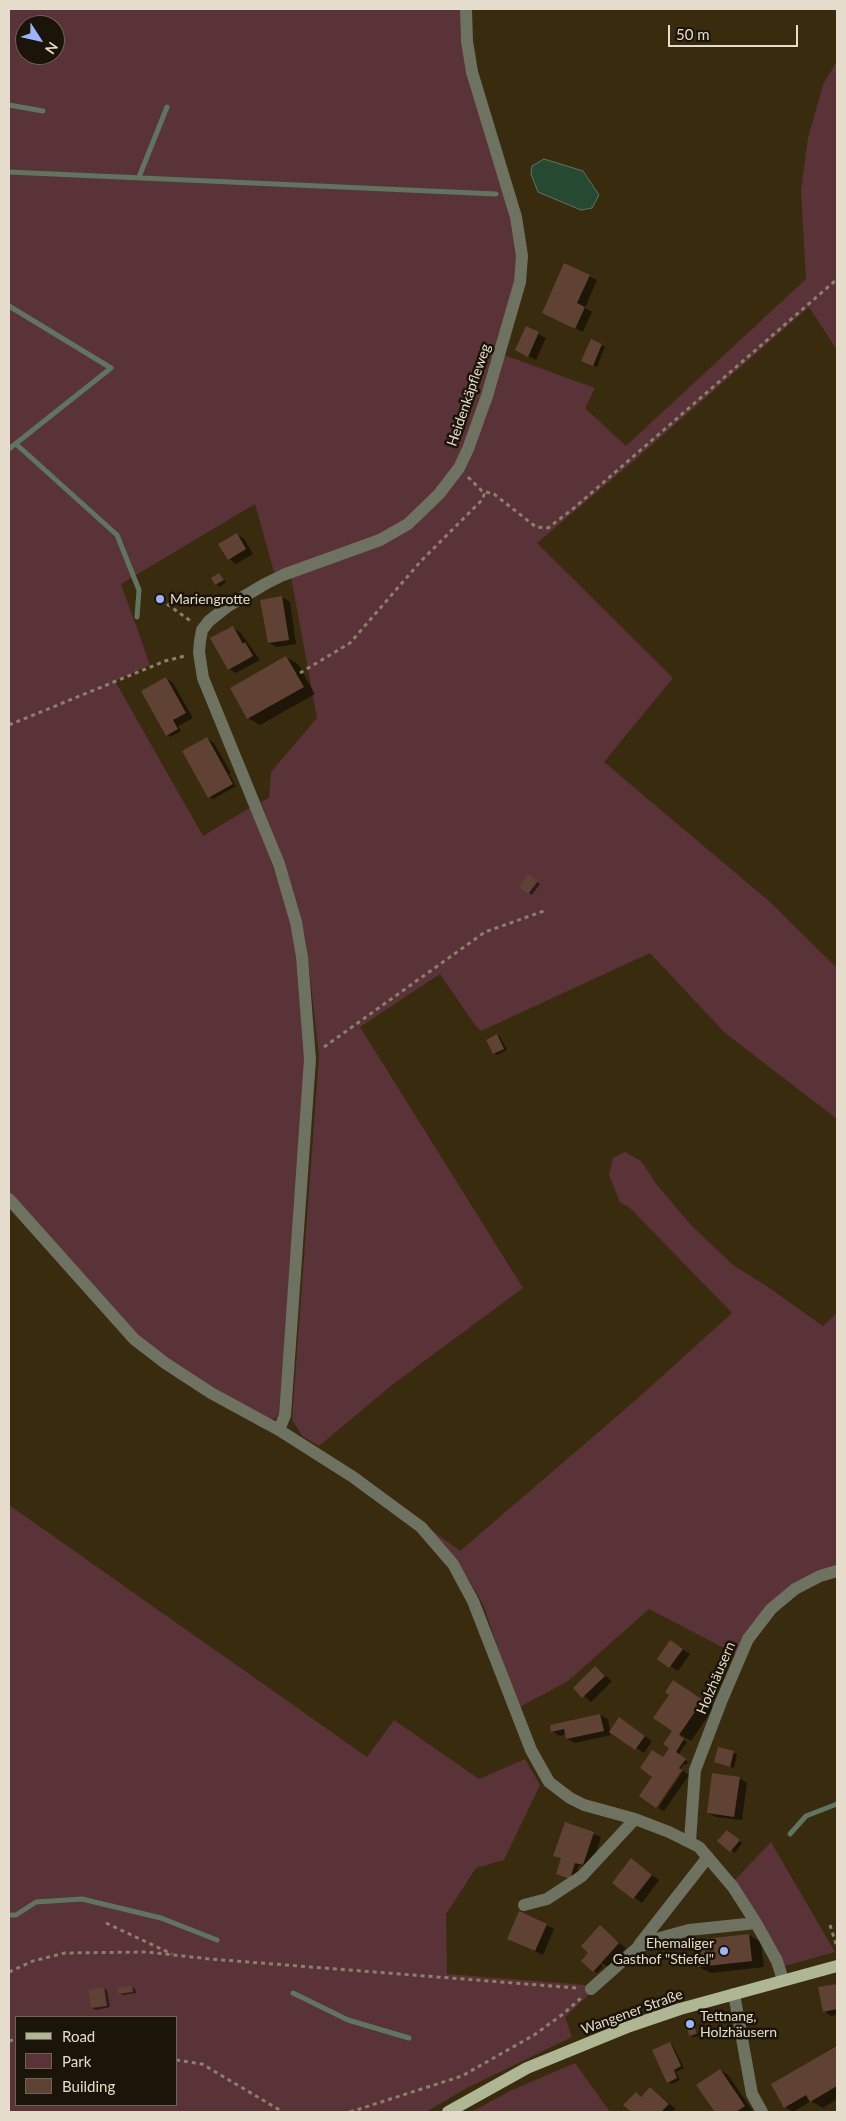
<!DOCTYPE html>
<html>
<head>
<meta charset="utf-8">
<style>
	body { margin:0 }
	#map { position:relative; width:846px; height:2121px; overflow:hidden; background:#392b0e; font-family:Lato,sans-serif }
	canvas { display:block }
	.frame { position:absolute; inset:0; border:10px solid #e5dccc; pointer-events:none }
	.legend { position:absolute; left:15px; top:2016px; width:162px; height:90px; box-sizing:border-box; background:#1b1408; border:1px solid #6c6456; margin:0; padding:6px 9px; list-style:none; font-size:15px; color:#e5dccc }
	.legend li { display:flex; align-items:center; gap:10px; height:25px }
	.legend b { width:25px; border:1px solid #6c6456 }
	.north { position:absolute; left:15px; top:15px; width:50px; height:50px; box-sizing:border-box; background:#1b1408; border:1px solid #6c6456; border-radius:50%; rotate:125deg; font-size:14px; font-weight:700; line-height:20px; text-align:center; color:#e5dccc }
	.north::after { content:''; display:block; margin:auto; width:18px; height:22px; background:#9bb5fd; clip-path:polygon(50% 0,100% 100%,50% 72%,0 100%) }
	.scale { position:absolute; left:668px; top:25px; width:130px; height:22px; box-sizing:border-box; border:2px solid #e5dccc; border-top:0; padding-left:6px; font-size:15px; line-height:18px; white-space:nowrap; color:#e5dccc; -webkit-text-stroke:4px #1b1408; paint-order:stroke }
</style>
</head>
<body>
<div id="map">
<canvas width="846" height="2121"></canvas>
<div class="frame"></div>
<ul class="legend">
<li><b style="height:6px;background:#aeb693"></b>Road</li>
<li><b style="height:14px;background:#593337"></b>Park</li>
<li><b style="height:14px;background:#5f4233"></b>Building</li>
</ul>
<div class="north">N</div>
<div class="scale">50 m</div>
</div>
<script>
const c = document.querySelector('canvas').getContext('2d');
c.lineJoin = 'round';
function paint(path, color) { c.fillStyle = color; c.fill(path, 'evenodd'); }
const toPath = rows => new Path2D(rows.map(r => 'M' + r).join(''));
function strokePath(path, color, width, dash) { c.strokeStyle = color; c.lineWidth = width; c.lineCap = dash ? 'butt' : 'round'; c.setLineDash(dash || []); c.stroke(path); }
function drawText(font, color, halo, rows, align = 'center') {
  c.font = font + ' Lato,sans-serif'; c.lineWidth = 5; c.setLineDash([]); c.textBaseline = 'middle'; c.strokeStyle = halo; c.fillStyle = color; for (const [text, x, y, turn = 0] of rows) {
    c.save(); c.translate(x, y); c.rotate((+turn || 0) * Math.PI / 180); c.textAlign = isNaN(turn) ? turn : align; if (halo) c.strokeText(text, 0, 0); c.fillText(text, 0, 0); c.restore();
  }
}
paint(toPath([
	[9,9,462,9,524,261,504,355,595,388,585,408,626,446,806,279,801,190,808,138,823,85,837,61,837,350,809,307,637,458,537,543,673,678,604,762,770,902,837,968,837,1119,725,1033,650,953,481,1031,475,1025,440,974,360,1027,523,1288,392,1385,319,1446,302,1436,292,1419,319,1056,306,941,288,875,261,802,269,798,271,772,317,718,291,577,288,568,274,572,255,504,121,584,150,665,115,681,203,836,251,807,262,832,291,922,302,1002,305,1061,279,1413,275,1419,266,1418,224,1396,147,1346,9,1193],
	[25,25,55,25,55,55,25,55],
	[625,1152,641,1161,657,1185,691,1225,733,1265,768,1287,823,1326,837,1313,837,1574,820,1578,774,1609,743,1658,649,1609,568,1681,518,1708,483,1604,456,1558,429,1528,460,1551,637,1399,732,1313,630,1208,620,1202,609,1175,613,1158],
	[9,1505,367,1757,394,1720,479,1779,525,1759,540,1785,504,1860,476,1868,446,1914,447,1974,598,1986,565,2017,572,2037,467,2088,426,2112,9,2112],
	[16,2017,176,2017,176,2105,16,2105],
	[771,1842,835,1952,774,1969,731,1884],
	[575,2063,610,2112,471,2112,510,2091]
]), '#593337');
const water = toPath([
	[544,159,583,171,599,195,592,208,581,210,538,192,531,174,532,166,544,159]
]);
paint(water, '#264931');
strokePath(water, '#5f7560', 1);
paint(toPath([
	[565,264,597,280,585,308,592,312,583,332,551,317],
	[527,328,546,338,536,360,524,354],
	[591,341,605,347,597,367,586,362],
	[237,534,244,539,253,554,236,564,229,559],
	[219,574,226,582,220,587,212,579],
	[282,597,290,602,296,644,277,647,269,643],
	[233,628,240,632,260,660,236,673,229,669],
	[286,657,298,664,315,694,260,725,248,718,231,689],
	[166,678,173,683,193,718,178,726,181,731,170,737,167,735],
	[207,738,214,743,231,773,229,774,236,786,213,799,209,797],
	[532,878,540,884,532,895,529,893],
	[497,1035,500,1037,507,1050,497,1055,494,1053],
	[678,1646,690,1654,678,1671,659,1659],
	[596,1668,612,1681,591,1702,575,1688],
	[674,1681,714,1707,691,1741,679,1734,671,1694],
	[600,1715,608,1719,611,1735,575,1743,567,1739,566,1734,560,1736,552,1731],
	[627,1723,652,1741,644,1753,611,1731],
	[673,1732,687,1742,678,1755,688,1762,686,1765,684,1764,656,1806,671,1747],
	[719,1749,737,1754,734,1768,715,1762],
	[683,1771,689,1775,664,1811,658,1808],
	[739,1778,747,1783,742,1820,716,1817,708,1813],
	[566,1824,601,1837,591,1869,579,1865,574,1880,560,1875,562,1859,555,1855],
	[730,1833,742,1843,735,1853,719,1841],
	[631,1860,659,1880,642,1903,613,1882],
	[546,1925,554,1929,543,1955,508,1939],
	[600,1927,626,1948,608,1967,600,1962,603,1967,597,1973,594,1971],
	[749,1935,761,1942,764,1967,711,1973,699,1967,696,1941],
	[837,1985,837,2015,831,2016,824,2011,820,1988],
	[132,1987,135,1989,136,1993,123,1995,119,1993],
	[104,1988,107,1990,110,2007,96,2010,92,2008],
	[695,2030,700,2035,694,2037,690,2035],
	[670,2044,673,2046,684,2068,676,2072,680,2080,672,2084,668,2082],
	[837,2048,837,2099,823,2108,811,2101,793,2112,785,2107,772,2084],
	[720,2070,728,2075,752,2110,749,2112,717,2112,698,2085],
	[651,2088,676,2109,673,2112,633,2112,625,2105,636,2094,642,2098]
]), '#0007');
strokePath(toPath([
	[9,105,43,111],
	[9,172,496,194],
	[139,177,167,107],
	[9,306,111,368,9,449],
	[16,444,117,535,139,590,137,617],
	[790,1834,806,1816,837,1804],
	[9,1915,16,1915,36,1902,82,1899,161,1918,217,1940],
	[293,1993,348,2020,409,2038]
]), '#5f7560', 5);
paint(toPath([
	[564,263,590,275,577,303,585,307,575,329,542,313],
	[526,326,539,332,528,357,515,350],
	[591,339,602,344,593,366,581,361],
	[237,533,246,549,228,560,218,544],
	[219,573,224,580,215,585,211,578],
	[282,596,289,640,268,643,260,600],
	[233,626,243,644,245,642,253,656,228,670,210,638],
	[286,656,304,687,247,719,230,688],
	[166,677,186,713,173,720,178,729,166,736,141,691],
	[207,737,233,784,208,798,182,751],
	[528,874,538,881,528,894,519,887],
	[497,1034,504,1049,493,1054,486,1040],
	[670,1640,683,1649,669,1668,657,1659],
	[595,1666,605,1676,582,1698,573,1688],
	[673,1680,703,1700,679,1735,684,1739,676,1752,686,1759,679,1768,682,1770,656,1808,639,1796,652,1777,640,1768,652,1750,663,1757,669,1748,663,1744,672,1731,653,1718,669,1695,665,1692],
	[600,1714,604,1731,566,1739,564,1729,551,1732,550,1725],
	[619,1717,645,1736,635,1750,609,1732],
	[718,1747,734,1751,730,1767,714,1762],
	[712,1773,740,1777,734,1817,707,1813],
	[565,1822,594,1832,583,1865,575,1863,570,1879,556,1874,561,1858,553,1856],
	[727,1830,740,1840,730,1852,717,1841],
	[631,1858,652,1875,633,1899,612,1883],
	[519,1911,547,1924,535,1951,507,1939],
	[600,1925,619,1943,593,1972,581,1961,588,1953,581,1946],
	[749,1934,752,1961,698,1967,695,1940],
	[837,1984,837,2009,823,2012,818,1987],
	[132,1986,133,1992,118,1994,117,1988],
	[104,1987,107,2006,91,2008,88,1990],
	[695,2028,697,2034,689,2036,688,2030],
	[670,2042,681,2066,674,2070,677,2078,667,2083,652,2050],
	[837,2046,837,2086,810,2102,806,2095,784,2108,771,2084],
	[720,2069,745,2106,736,2112,715,2112,696,2085],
	[650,2087,669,2104,661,2112,631,2112,623,2105,636,2092,641,2097]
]), '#5f4233');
strokePath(toPath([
	[468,477,482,491,494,494,536,527,548,528,574,508,835,281],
	[167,604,192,622],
	[300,673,350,643,421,561,483,499,484,494,482,491],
	[9,725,165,661,185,656],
	[324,1047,485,932,544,911],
	[106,1923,172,1954],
	[830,1925,837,1947],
	[9,1972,33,1961,65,1953,147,1952,210,1959,577,1988],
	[9,2041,16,2039],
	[176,2060,202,2064,283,2112],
	[350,2112,462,2076,534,2035,563,2014,581,1998]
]), '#8b8069', 3, [4, 4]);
strokePath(toPath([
	[9,1199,134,1339,165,1363,211,1393,279,1430,353,1477,421,1527,453,1564,473,1601,531,1750,549,1782,570,1798,584,1805,635,1819,669,1832,699,1847,733,1887,756,1923,777,1961,783,1980],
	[279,1430,285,1415,310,1059,302,957,296,922,279,864,203,678,199,652,200,641,202,630,209,621,228,606,265,584,283,575,380,540,408,524,439,494,459,468,468,449,487,396,520,282,522,256,516,217,472,72,467,41,466,9],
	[690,1841,695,1770,721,1702,748,1639,771,1609,795,1589,820,1576,837,1571],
	[524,1905,547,1899,582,1876,635,1819],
	[639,1945,708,1857],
	[591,1989,636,1949,656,1939,689,1930,756,1923],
	[734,1994,752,2094,762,2112]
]), '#6e7261', 12);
strokePath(toPath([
	[448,2112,527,2068,630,2026,680,2009,837,1966]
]), '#aeb693', 12);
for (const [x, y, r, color] of [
	[160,599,5,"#9bb5fd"],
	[724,1951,5,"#9bb5fd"],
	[690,2024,5,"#9bb5fd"]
]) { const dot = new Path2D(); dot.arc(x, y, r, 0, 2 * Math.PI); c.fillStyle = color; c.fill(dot); strokePath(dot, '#1b1408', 2); }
drawText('14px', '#e5dccc', '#1b1408', [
	["Heidenkäpfleweg",469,395,-71],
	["Holzhäusern",716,1678,-67],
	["Wangener Straße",632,2012,-20]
]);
drawText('14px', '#e5dccc', '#1b1408', [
	["Mariengrotte",170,599],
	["Ehemaliger",714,1943,"right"],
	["Gasthof \"Stiefel\"",714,1959,"right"],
	["Tettnang,",700,2016],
	["Holzhäusern",700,2032]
], 'left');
</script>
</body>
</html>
